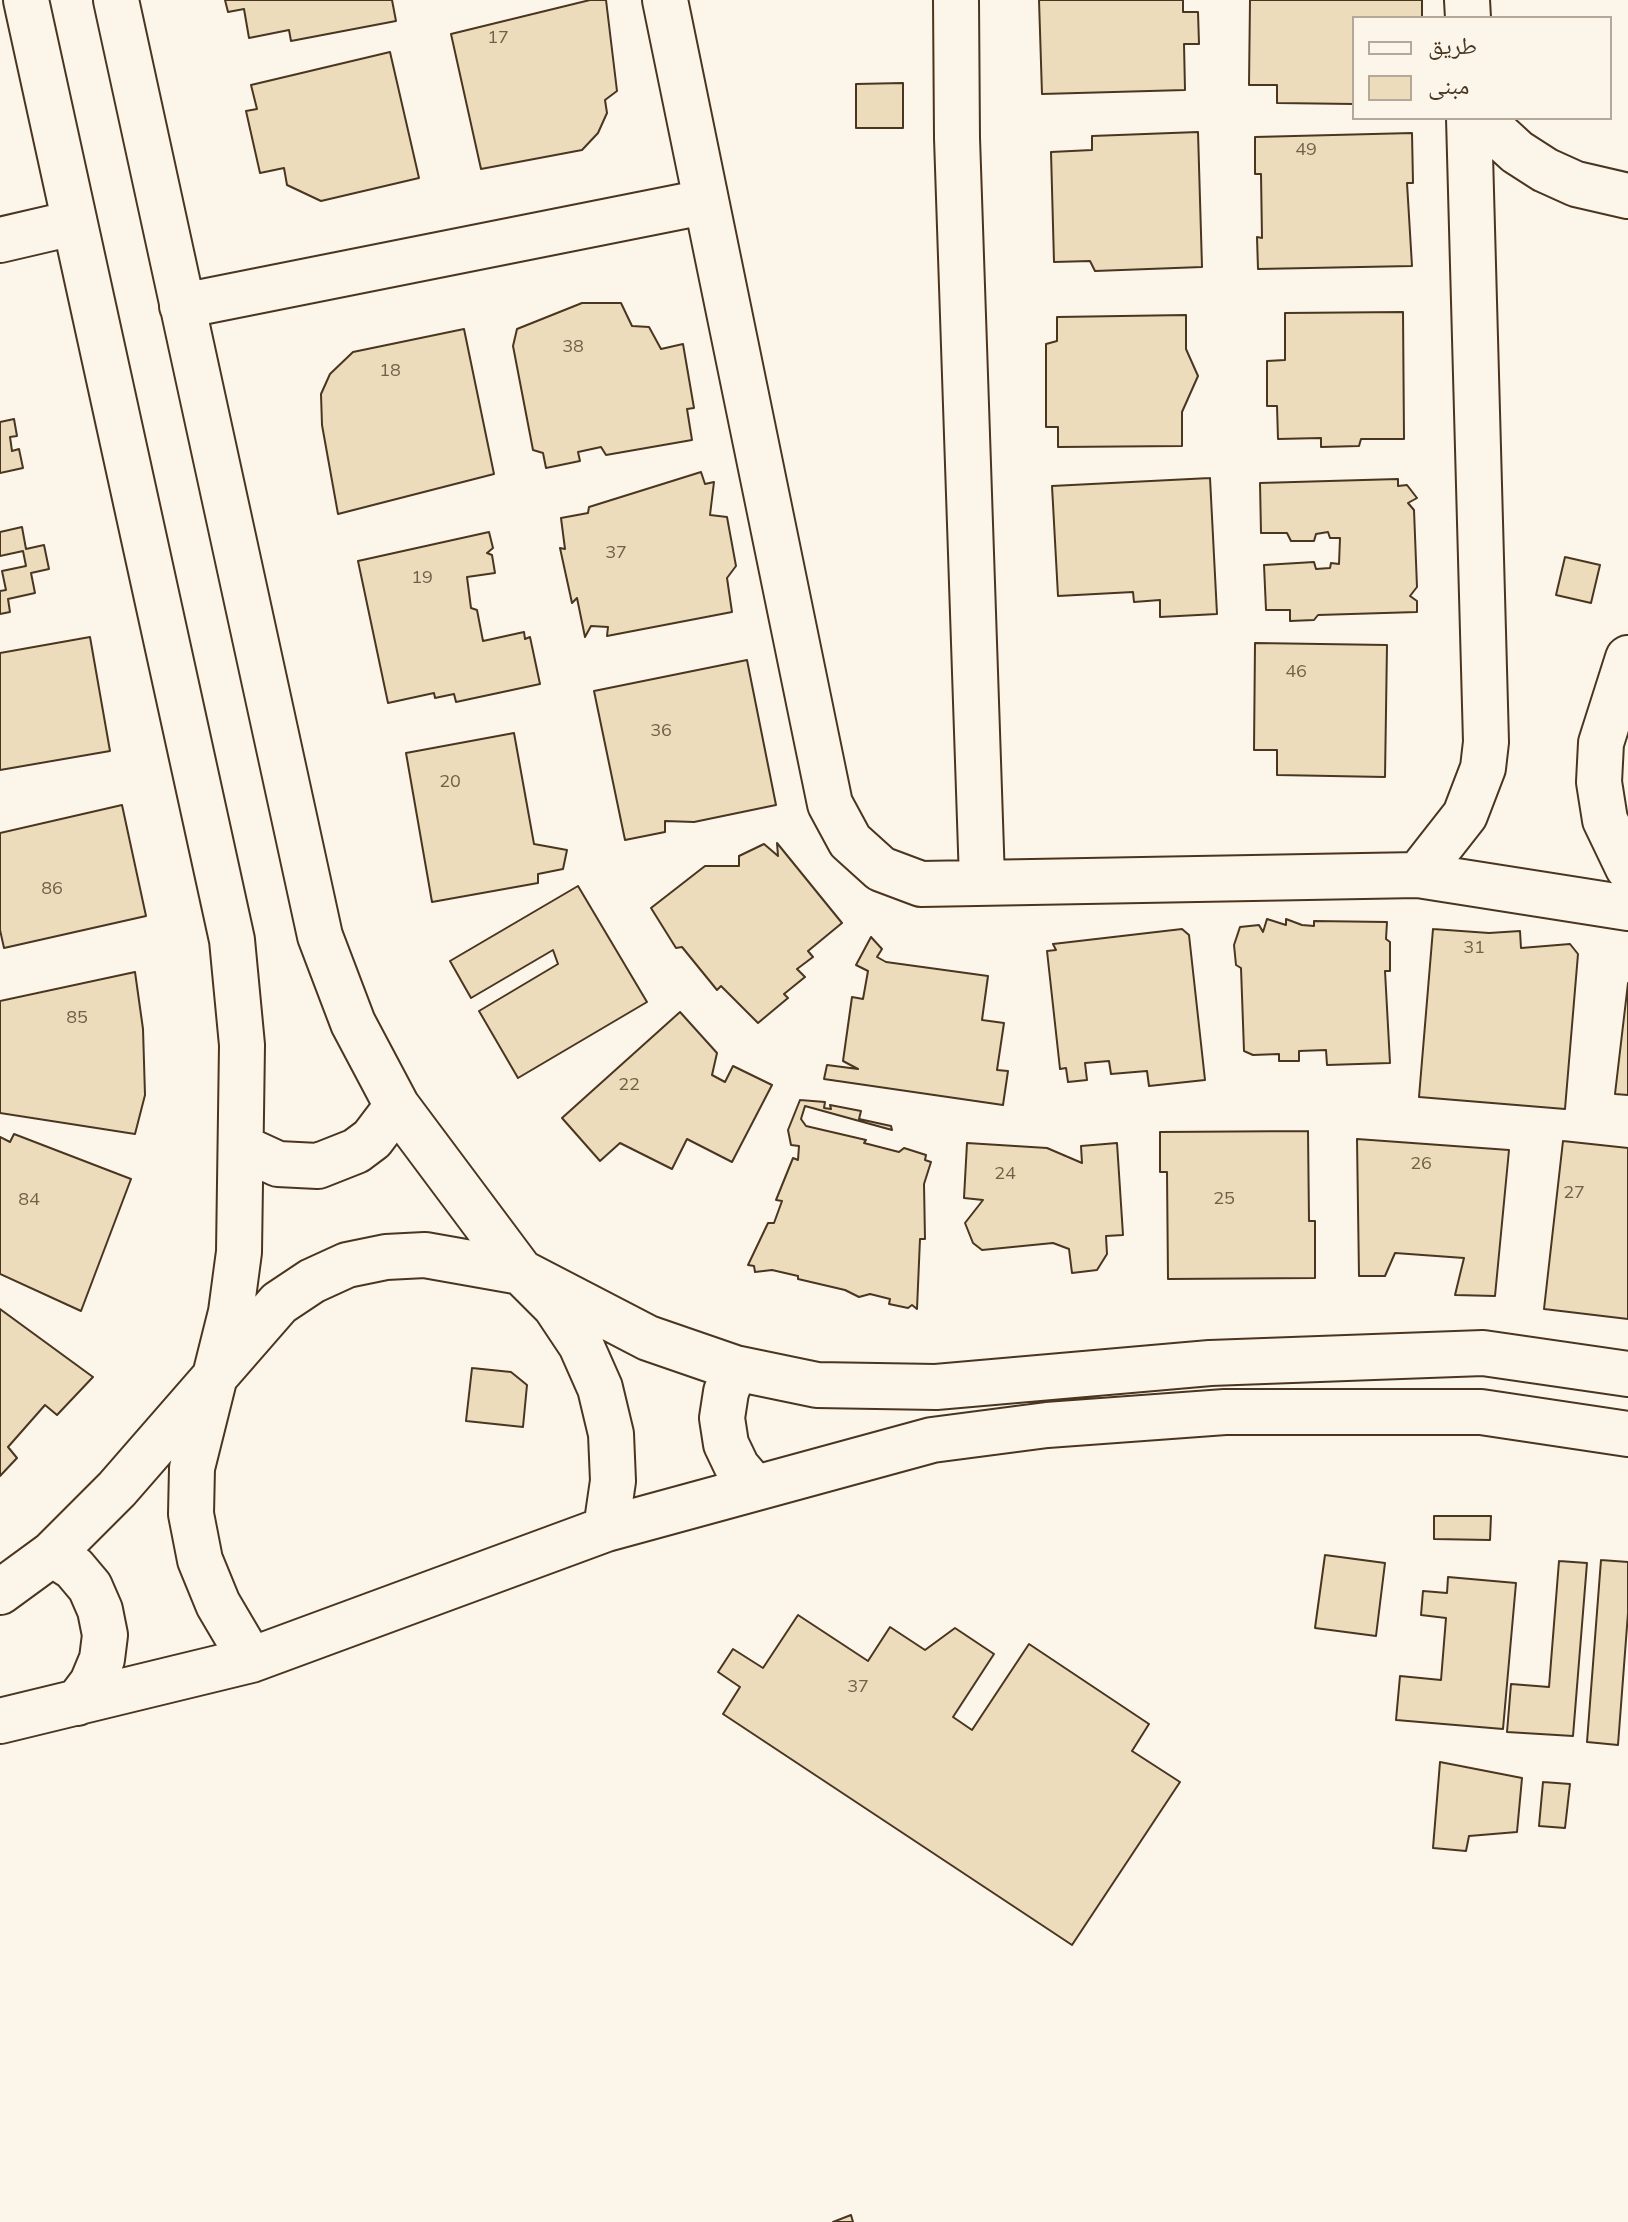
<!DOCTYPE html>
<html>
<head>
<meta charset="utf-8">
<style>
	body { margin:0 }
	#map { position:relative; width:1628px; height:2222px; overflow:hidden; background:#fbf6e9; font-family:Mulish,"Noto Naskh Arabic",sans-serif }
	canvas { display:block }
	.legend { position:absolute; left:1352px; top:16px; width:260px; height:104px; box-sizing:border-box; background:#fbf6e9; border:2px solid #b4a999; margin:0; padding:10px 14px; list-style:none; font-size:24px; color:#4a3520 }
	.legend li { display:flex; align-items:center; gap:16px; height:40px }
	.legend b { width:40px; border:2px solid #b4a999 }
</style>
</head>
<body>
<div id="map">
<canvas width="1628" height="2222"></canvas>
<ul class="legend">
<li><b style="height:10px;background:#fbf6e9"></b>طريق</li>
<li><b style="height:22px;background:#ecdcbc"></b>مبنى</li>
</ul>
</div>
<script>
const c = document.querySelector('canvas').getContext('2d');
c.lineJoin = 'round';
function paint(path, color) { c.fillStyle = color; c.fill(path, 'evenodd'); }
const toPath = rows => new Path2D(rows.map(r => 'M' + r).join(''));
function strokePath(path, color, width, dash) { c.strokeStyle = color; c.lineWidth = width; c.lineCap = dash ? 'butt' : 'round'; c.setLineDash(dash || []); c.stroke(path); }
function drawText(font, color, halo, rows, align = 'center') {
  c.font = font + ' Mulish,sans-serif'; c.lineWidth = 6; c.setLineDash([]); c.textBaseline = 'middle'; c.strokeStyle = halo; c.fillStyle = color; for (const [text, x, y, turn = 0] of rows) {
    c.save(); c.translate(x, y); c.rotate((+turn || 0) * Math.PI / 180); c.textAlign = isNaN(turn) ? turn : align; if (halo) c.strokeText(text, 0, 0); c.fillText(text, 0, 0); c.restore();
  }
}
const building = toPath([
	[225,0,392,0,396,21,291,41,289,30,249,38,244,9,228,12,225,0],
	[590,0,606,0,617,91,605,100,607,113,598,133,582,150,481,169,451,34,590,0],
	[1039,0,1183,0,1183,12,1198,12,1199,44,1184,44,1185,90,1042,94,1039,0],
	[1250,0,1422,0,1422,18,1354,18,1354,104,1277,103,1277,85,1249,85,1250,0],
	[390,52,419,178,321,201,287,185,284,168,260,173,246,111,257,109,251,85,390,52],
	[903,83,903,128,856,128,856,84,903,83],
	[1198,132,1202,267,1095,271,1090,261,1054,262,1051,152,1092,150,1092,136,1198,132],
	[1412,133,1413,183,1407,183,1412,266,1258,269,1257,237,1262,238,1261,174,1255,174,1255,137,1412,133],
	[582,303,621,303,632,326,649,327,661,349,683,344,694,408,687,409,692,440,606,455,601,447,578,452,580,461,546,468,543,453,533,450,513,346,517,329,582,303],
	[1403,312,1404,439,1361,439,1359,446,1321,447,1321,438,1278,439,1277,406,1267,406,1267,361,1285,360,1285,313,1403,312],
	[1186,315,1186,349,1198,376,1182,412,1182,446,1058,447,1058,427,1046,427,1046,344,1057,341,1057,317,1186,315],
	[464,329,494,474,338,514,322,425,321,394,330,374,353,352,464,329],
	[14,419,17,436,10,437,12,451,19,449,23,468,0,473,0,422,14,419],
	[701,472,705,484,714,482,710,515,727,517,736,566,727,578,732,612,607,636,608,627,591,626,585,637,577,598,572,603,560,548,565,549,561,518,588,513,589,507,701,472],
	[1210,478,1217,614,1160,617,1160,600,1134,602,1133,592,1058,596,1052,486,1210,478],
	[1398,479,1398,486,1407,485,1417,498,1408,503,1414,510,1417,587,1410,596,1417,601,1417,612,1318,615,1314,620,1290,621,1290,610,1266,610,1264,565,1314,562,1316,569,1330,568,1331,563,1339,564,1340,538,1330,538,1328,532,1316,534,1314,541,1291,541,1287,533,1261,533,1260,483,1398,479],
	[22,527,26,549,44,545,49,569,31,573,35,593,8,599,10,612,0,614,0,591,6,590,2,571,26,566,23,551,0,556,0,532,22,527],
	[489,532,493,548,487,553,492,555,495,573,467,577,471,608,477,610,483,641,524,632,525,639,530,637,540,684,456,702,454,694,435,698,434,693,388,703,358,561,489,532],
	[1565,557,1600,565,1591,603,1556,595,1565,557],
	[90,637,110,751,0,770,0,653,90,637],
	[1255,643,1387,645,1385,777,1277,775,1277,750,1254,750,1255,643],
	[747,660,776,805,694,822,665,821,665,832,625,840,594,691,747,660],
	[514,733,534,844,567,850,563,869,538,874,538,883,432,902,406,753,514,733],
	[122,805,146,916,4,948,0,930,0,833,122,805],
	[777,843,842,923,808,951,813,957,797,969,805,977,784,994,788,998,758,1023,721,986,717,990,682,947,676,948,651,908,705,866,739,866,739,856,764,844,778,856,777,843],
	[578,886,647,1002,518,1078,479,1011,558,964,553,950,471,998,450,961,578,886],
	[1267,919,1286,925,1286,919,1302,925,1314,926,1314,921,1387,922,1386,939,1390,942,1390,971,1385,971,1390,1063,1327,1065,1326,1050,1299,1051,1299,1061,1279,1061,1279,1054,1253,1055,1244,1051,1241,968,1236,965,1234,945,1240,927,1259,925,1263,932,1267,919],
	[1182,929,1189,935,1205,1080,1149,1086,1147,1071,1111,1074,1109,1061,1085,1063,1087,1080,1068,1082,1066,1068,1060,1069,1047,951,1056,950,1053,944,1182,929],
	[1433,929,1489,933,1520,931,1521,948,1570,944,1578,954,1565,1109,1419,1097,1433,929],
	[871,937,882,949,877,957,886,962,988,976,982,1020,1004,1023,997,1070,1008,1071,1003,1105,824,1079,827,1065,858,1069,843,1061,852,997,863,999,868,971,856,965,871,937],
	[135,972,143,1029,145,1095,135,1134,0,1113,0,1001,135,972],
	[1628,983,1628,1095,1615,1094,1628,983],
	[680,1012,717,1053,712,1075,725,1082,733,1066,772,1085,732,1162,687,1139,672,1169,620,1143,600,1161,562,1118,680,1012],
	[800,1100,825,1102,824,1108,831,1109,830,1105,861,1111,859,1119,891,1126,892,1130,805,1106,801,1119,806,1126,866,1140,864,1143,899,1152,904,1148,926,1155,925,1160,931,1162,924,1184,925,1239,920,1239,917,1309,912,1305,908,1308,889,1304,890,1299,870,1294,859,1297,845,1290,798,1279,798,1276,772,1270,755,1272,754,1266,748,1265,768,1223,774,1223,782,1201,776,1200,793,1158,798,1160,799,1146,791,1145,788,1130,800,1100],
	[1308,1131,1309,1221,1315,1221,1315,1278,1168,1279,1167,1172,1160,1172,1160,1132,1308,1131],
	[14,1134,131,1179,81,1311,0,1274,0,1137,10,1142,14,1134],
	[1357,1139,1509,1150,1495,1296,1455,1295,1464,1258,1395,1253,1385,1276,1359,1276,1357,1139],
	[1563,1141,1628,1148,1628,1319,1544,1309,1563,1141],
	[967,1143,1047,1148,1082,1163,1081,1146,1117,1143,1123,1235,1106,1236,1107,1254,1097,1270,1072,1273,1069,1249,1053,1243,982,1250,973,1243,965,1223,983,1200,964,1198,967,1143],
	[0,1309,93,1377,57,1415,45,1405,8,1447,17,1458,0,1476,0,1309],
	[472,1368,511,1372,527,1385,523,1427,466,1421,472,1368],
	[1434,1516,1491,1516,1490,1540,1434,1539,1434,1516],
	[1325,1555,1385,1563,1376,1636,1315,1628,1325,1555],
	[1601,1560,1628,1562,1628,1613,1618,1745,1587,1742,1601,1560],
	[1559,1561,1587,1563,1573,1736,1507,1732,1511,1684,1549,1687,1559,1561],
	[1448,1577,1516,1583,1503,1729,1396,1720,1400,1676,1441,1680,1446,1618,1421,1615,1423,1591,1447,1593,1448,1577],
	[798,1615,868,1661,890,1627,925,1650,955,1628,994,1654,953,1717,972,1730,1029,1644,1149,1724,1132,1751,1180,1782,1072,1945,723,1714,740,1687,718,1672,733,1649,763,1668,798,1615],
	[1440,1762,1522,1778,1517,1832,1469,1836,1466,1851,1433,1848,1440,1762],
	[1543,1782,1570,1784,1565,1828,1539,1826,1543,1782],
	[851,2215,853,2222,833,2222,851,2215]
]);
paint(building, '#ecdcbc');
strokePath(building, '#4a3520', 2);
const minor = toPath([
	[26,0,232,940,242,1045,239,1252,231,1312,192,1468,191,1514,200,1560,218,1604,251,1660],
	[116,0,320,936,353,1023,397,1106,521,1272,555,1306,581,1345,600,1388,611,1434,613,1481,606,1529],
	[665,0,817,741,830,804,850,841,881,869,921,884,1418,875,1628,908],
	[956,0,957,138,982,880],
	[1467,0,1468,18],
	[1480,118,1517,152,1545,170,1576,184,1628,196],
	[0,240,73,223],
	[182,306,704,202],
	[1628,658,1601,743,1599,782,1605,820,1628,868],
	[1418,875,1465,815,1483,768,1486,742,1469,118],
	[241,1147,278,1164,318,1166,356,1151,372,1139,397,1106],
	[735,1368,726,1392,722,1418,726,1444,737,1467,754,1487],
	[52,1554,74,1568,90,1587,100,1610,105,1635,102,1659,92,1683,77,1703],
	[0,1592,52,1554,117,1489,279,1303,312,1281,347,1265,386,1257,425,1255,521,1272,648,1338,735,1368,817,1385,936,1387,1210,1363,1483,1353,1628,1374],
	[0,1721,251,1660,606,1529,932,1440,1047,1425,1225,1412,1481,1412,1628,1434]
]);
strokePath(minor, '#4a3520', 48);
strokePath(minor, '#fbf6e9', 44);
drawText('18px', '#725f47', null, [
	["17",498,38],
	["49",1306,150],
	["38",573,347],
	["18",390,371],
	["37",616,553],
	["19",422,578],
	["46",1296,672],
	["36",661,731],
	["20",450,782],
	["86",52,889],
	["31",1474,948],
	["85",77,1018],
	["22",629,1085],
	["26",1421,1164],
	["24",1005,1174],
	["27",1574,1193],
	["25",1224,1199],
	["84",29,1200],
	["37",858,1687]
]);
</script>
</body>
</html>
